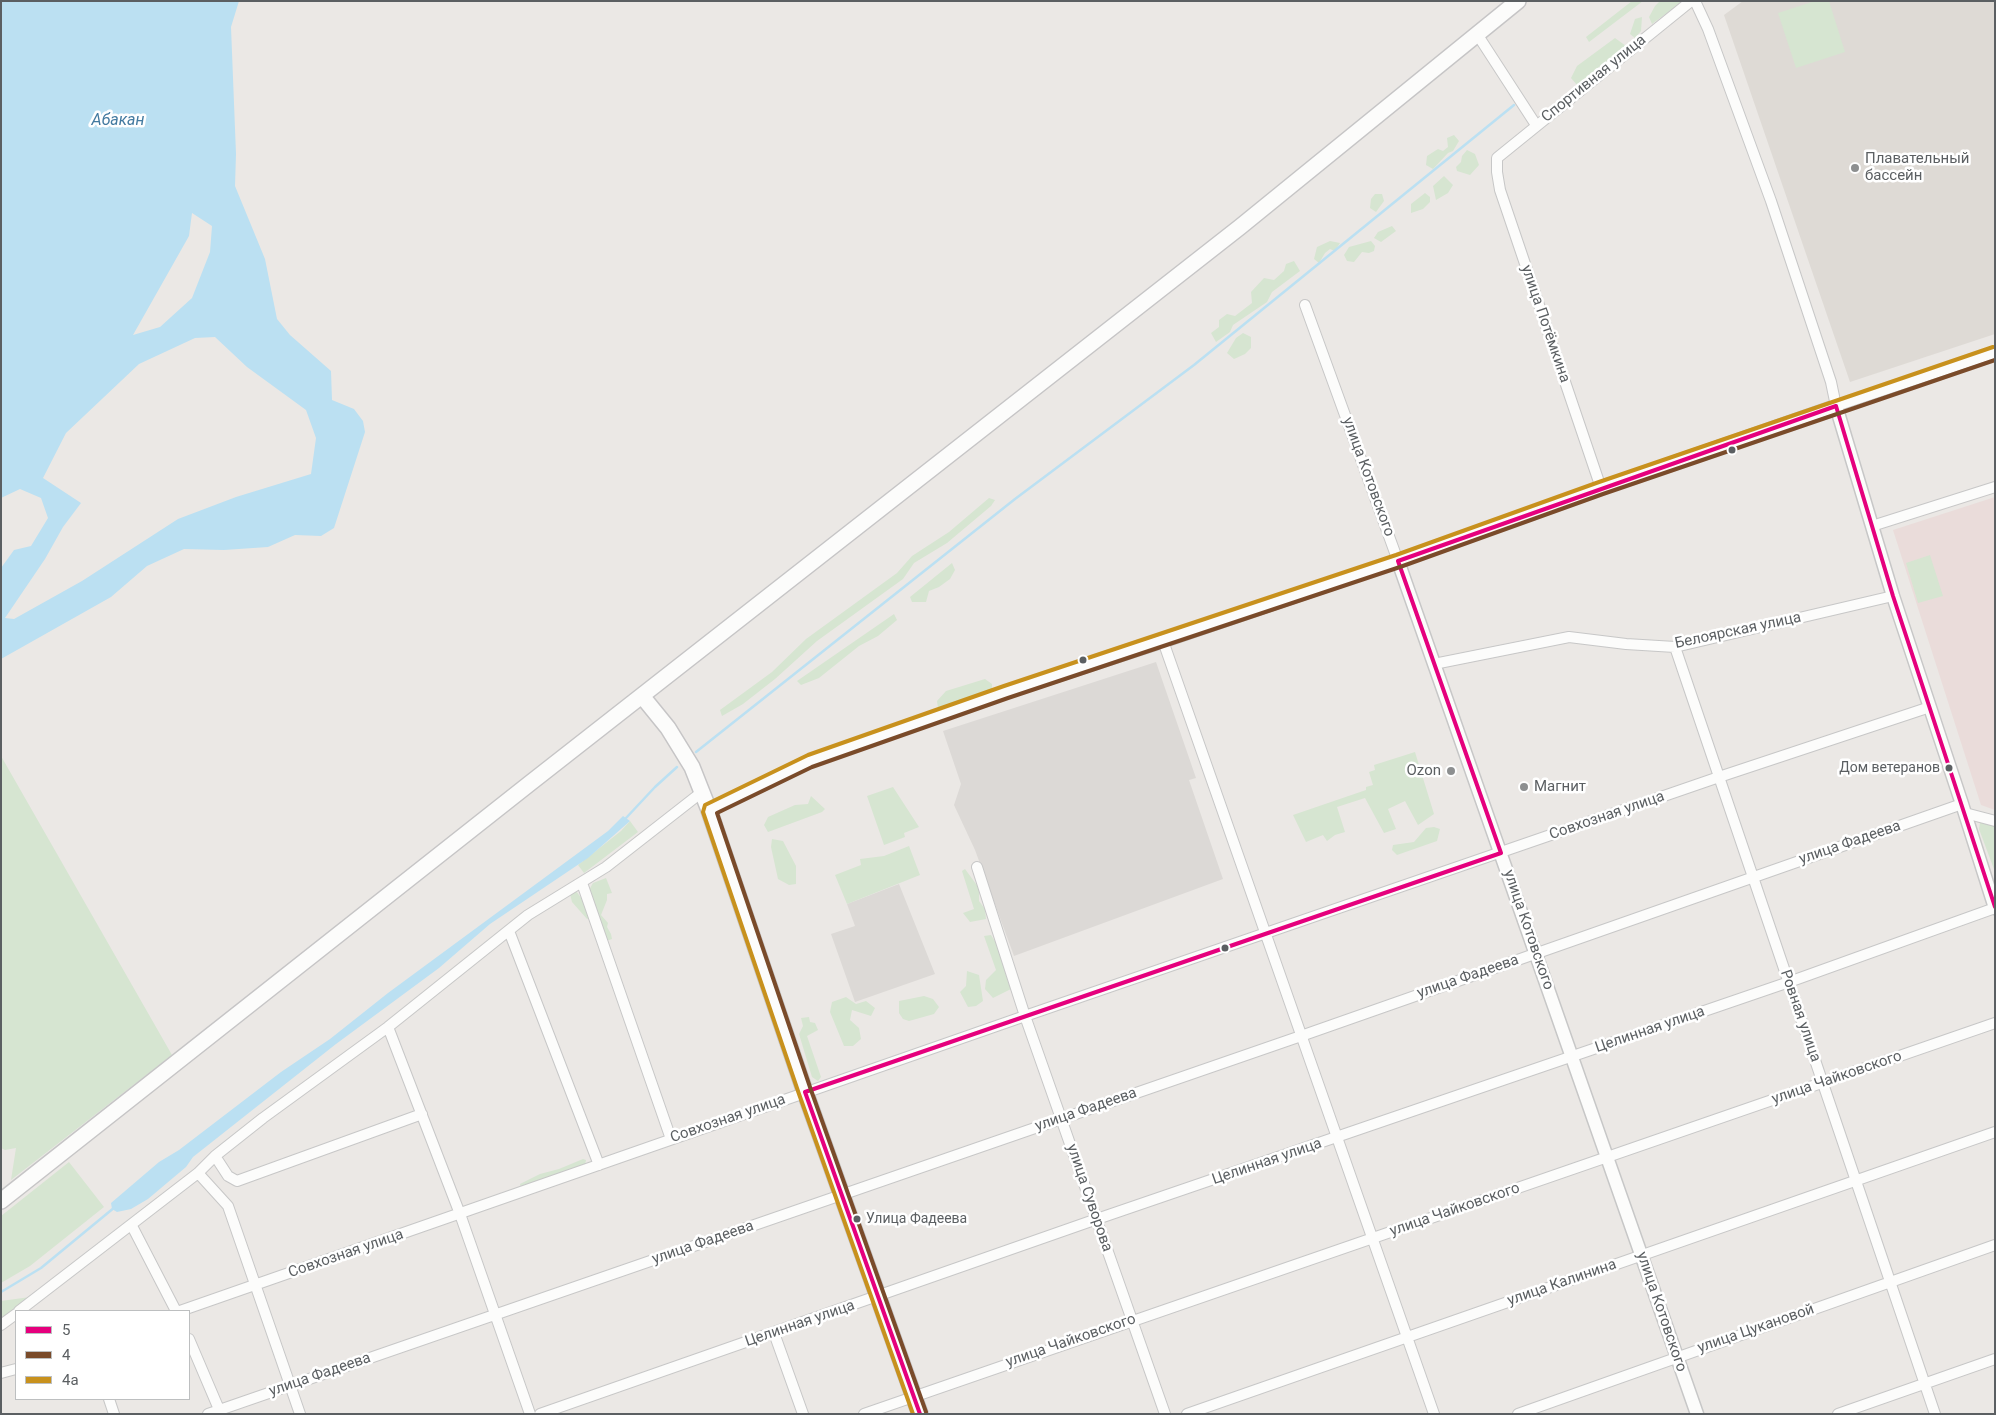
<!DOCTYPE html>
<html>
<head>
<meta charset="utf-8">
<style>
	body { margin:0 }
	#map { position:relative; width:1996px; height:1415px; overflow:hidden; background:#ebe8e5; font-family:Roboto,sans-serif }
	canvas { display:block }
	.frame { position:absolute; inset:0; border:2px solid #5b5f62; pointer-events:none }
	.legend { position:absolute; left:15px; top:1310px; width:175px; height:90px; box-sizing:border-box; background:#fff; border:1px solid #bdbfc0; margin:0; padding:6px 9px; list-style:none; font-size:15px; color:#5b5f62 }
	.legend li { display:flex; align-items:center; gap:10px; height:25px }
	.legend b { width:25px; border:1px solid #bdbfc0 }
</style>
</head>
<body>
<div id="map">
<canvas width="1996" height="1415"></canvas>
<div class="frame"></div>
<ul class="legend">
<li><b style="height:6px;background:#e5007d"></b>5</li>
<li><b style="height:6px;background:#7a4b2a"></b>4</li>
<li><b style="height:6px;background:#c8911d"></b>4а</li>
</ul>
</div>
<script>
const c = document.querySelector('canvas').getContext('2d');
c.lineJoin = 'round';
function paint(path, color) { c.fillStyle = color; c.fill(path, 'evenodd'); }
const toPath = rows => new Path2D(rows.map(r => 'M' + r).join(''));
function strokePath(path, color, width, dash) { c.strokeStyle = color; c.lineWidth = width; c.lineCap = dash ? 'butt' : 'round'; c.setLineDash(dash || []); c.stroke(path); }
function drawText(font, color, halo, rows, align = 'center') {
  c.font = font + ' Roboto,sans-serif'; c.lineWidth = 5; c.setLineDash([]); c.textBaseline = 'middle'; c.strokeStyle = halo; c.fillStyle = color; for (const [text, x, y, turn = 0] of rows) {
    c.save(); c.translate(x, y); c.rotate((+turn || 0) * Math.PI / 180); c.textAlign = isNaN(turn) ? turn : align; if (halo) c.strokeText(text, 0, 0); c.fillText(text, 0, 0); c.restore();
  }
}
paint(toPath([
	[1156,662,1196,778,1189,780,1223,879,1014,956,975,850,954,805,961,784,943,731],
	[899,884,935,974,855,1002,831,934,855,926,847,904]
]), '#dcd9d6');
paint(toPath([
	[1743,1,1995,1,1995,334,1850,382,1724,15]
]), '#dedad5');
paint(toPath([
	[1995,497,1995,810,1981,805,1893,530]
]), '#eadcda');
paint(toPath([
	[1632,1,1643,1,1589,42,1586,37],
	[1660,1,1683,1,1652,24,1649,17,1655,6],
	[1815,1,1829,1,1845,52,1796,68,1778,13],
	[1642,17,1641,31,1635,38,1630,34,1635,19],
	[1615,38,1626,46,1577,85,1571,78,1577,66],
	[1454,135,1459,141,1453,151,1448,153,1433,169,1426,165,1427,156,1438,149,1443,151,1448,147,1447,138],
	[1467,150,1475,154,1479,165,1470,175,1457,171,1456,167,1461,162,1462,156],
	[1444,176,1453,185,1448,193,1436,200,1433,186],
	[1425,193,1430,197,1430,202,1423,209,1411,213,1411,204],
	[1375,194,1382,194,1384,201,1376,212,1370,208,1371,199],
	[1392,226,1396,231,1381,242,1374,238,1378,232],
	[1330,241,1340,243,1335,251,1330,249,1325,253,1319,263,1314,259,1317,247],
	[1371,241,1375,246,1374,251,1369,253,1362,252,1354,262,1347,261,1344,255,1349,247],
	[1294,261,1300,271,1272,292,1267,302,1233,325,1230,332,1216,342,1211,333,1219,327,1219,320,1227,314,1235,316,1252,303,1251,292,1264,278,1274,280,1284,271,1286,264],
	[1243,333,1251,337,1251,348,1245,354,1234,359,1227,353,1236,338],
	[989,498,995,500,991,506,947,543,914,563,903,579,817,641,775,679,743,704,722,716,720,710,772,672,806,639,897,573,912,556,949,532],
	[1930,555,1943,596,1918,603,1906,563],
	[952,563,955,570,950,579,939,587,929,591,926,602,912,602,910,597],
	[894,614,897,620,878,636,859,646,819,678,801,685,797,681],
	[985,679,992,684,992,690,989,692,941,710,938,708,937,701,946,691],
	[1415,752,1434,814,1418,825,1405,801,1388,809,1396,829,1384,833,1365,798,1337,807,1345,832,1335,835,1327,841,1323,835,1306,842,1293,815,1366,790,1366,787,1373,785,1369,772,1375,770,1374,765],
	[1,756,172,1055,11,1180,16,1148,5,1150,1,1148],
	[893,787,919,827,904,833,905,837,884,845,867,796],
	[811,796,825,809,822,812,768,832,764,825,768,817,795,805,808,804],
	[1983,820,1995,824,1995,872,1979,829,1980,823],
	[630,821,638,832,584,873,578,865,621,831],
	[1434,827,1440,829,1437,841,1397,855,1392,850,1393,845,1414,842,1426,828],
	[772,839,783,841,796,866,796,884,789,885,778,879,771,847],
	[909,846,920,875,847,904,835,875,861,865,860,859,884,856],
	[965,869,979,888,979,901,985,909,986,919,970,922,963,913,974,909,962,871],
	[606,878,612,893,607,894,607,900,601,915,608,923,607,927,611,934,612,939,606,941,589,890,593,883],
	[576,891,585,903,592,917,587,919,572,902,570,894],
	[991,935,1003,954,1012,974,1011,989,993,998,985,989,986,980,996,970,984,936],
	[967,971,979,975,983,1001,976,1006,968,1007,960,992,966,986],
	[924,996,933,999,939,1007,934,1014,909,1021,903,1019,899,1013,899,1001],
	[846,997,856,1004,866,1001,875,1008,871,1016,852,1010,850,1020,859,1028,861,1039,853,1046,844,1046,830,1012,832,1002],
	[809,1017,810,1022,815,1023,818,1030,807,1036,821,1077,818,1081,812,1077,799,1034,803,1026,801,1018],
	[583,1159,586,1160,585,1166,521,1189,520,1184,540,1174,559,1169],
	[69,1162,104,1207,30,1266,1,1283,1,1216],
	[30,1297,1,1321,1,1301]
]), '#d6e5d1');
paint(toPath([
	[1,1,239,1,231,27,236,154,235,186,265,259,277,319,290,335,331,371,332,400,354,409,363,421,365,432,334,528,321,536,295,535,268,547,224,550,184,549,147,566,111,597,1,659,1,568,14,550,31,546,48,518,41,498,20,489,1,498],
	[192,213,212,226,210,252,192,298,160,327,133,335,189,236],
	[215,337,247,367,306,410,316,438,311,474,236,497,178,519,82,581,14,619,5,618,45,559,63,527,81,503,43,478,66,433,139,364,195,338],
	[623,816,630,821,588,858,490,924,439,968,336,1044,193,1157,186,1167,148,1199,131,1209,117,1212,112,1209,111,1203,159,1162,179,1150,281,1072,330,1039,388,993,608,831]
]), '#bbe0f2');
strokePath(toPath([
	[696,752,1015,499,1194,365,1514,105],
	[626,818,655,787,677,767],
	[1,1292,41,1268,115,1207]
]), '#bbe0f2', 2.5);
const minor = toPath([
	[1695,1,1708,29,1771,201,1831,382,1836,406,1995,353],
	[1477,34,1536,125],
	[1305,305,1398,561],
	[1601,488,1500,190,1497,172,1497,158,1691,1],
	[1872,526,1995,487],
	[1163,641,1434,1414],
	[1675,647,1935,1414],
	[1434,664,1569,637,1626,644,1675,647,1893,596],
	[1965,813,1995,821],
	[977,867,1025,1016,1165,1414],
	[582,883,671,1139],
	[509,931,599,1165],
	[388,1027,460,1214,530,1414],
	[215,1156,228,1176,237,1181,422,1114],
	[198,1173,228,1206,300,1414],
	[132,1226,176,1311],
	[19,1311,198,1173,215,1156,263,1118,388,1027,528,915,606,867,702,792],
	[180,1311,1025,1016,1719,777,1930,707],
	[1,1325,16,1314],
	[774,1333,803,1414],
	[189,1339,221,1414],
	[1,1373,16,1369],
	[109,1399,114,1414],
	[208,1414,1301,1036,1962,804],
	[540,1414,1097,1219,1789,982,1995,908],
	[864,1414,1995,1023],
	[1187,1414,1995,1132],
	[1518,1414,1995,1245],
	[1838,1414,1995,1359]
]);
const tertiary = toPath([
	[1398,561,1697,1414],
	[709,810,810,761,1006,692,1163,641,1398,561,1601,488,1836,406,1893,596,1962,804,1995,908]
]);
const secondary = toPath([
	[642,696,668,728,692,767,709,810,805,1092,920,1414],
	[1,1201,529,784,1240,227,1518,1]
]);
strokePath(minor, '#c7c7c7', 12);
strokePath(tertiary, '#c7c7c7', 15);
strokePath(secondary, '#c6c5c6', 18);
strokePath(minor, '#fcfcfb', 10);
strokePath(tertiary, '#fcfcfb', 12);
strokePath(secondary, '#fcfcfb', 15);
strokePath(toPath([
	[920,1414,805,1092,1501,853,1398,561,1836,406,1893,596,1995,907]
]), '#e5007d', 4);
strokePath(toPath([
	[926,1412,811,1090,717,813,812,767,1008,698,1400,567,1603,494,1995,360]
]), '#7a4b2a', 4);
strokePath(toPath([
	[913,1414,799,1094,703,812,705,805,808,755,1004,686,1396,555,1599,482,1993,347]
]), '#c8911d', 4);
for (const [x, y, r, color] of [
	[1855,168,5,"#8d8f90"],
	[1732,450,4.5,"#5b5f62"],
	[1083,660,4.5,"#5b5f62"],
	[1949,768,4.5,"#5b5f62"],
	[1451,771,5,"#8d8f90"],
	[1524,787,5,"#8d8f90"],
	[1225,948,4.5,"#5b5f62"],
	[857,1219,4.5,"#5b5f62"]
]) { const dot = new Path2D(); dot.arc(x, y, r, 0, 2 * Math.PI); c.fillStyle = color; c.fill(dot); strokePath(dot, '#fff', 2); }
drawText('14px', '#5b5f62', '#fff', [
	["Дом ветеранов",1940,768],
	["Улица Фадеева",866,1219,"left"]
], 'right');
drawText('15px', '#5b5f62', '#fff', [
	["Спортивная улица",1594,79,-39],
	["улица Потёмкина",1545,324,71],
	["улица Котовского",1368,477,70],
	["Белоярская улица",1738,631,-12],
	["Совхозная улица",1607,816,-19],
	["улица Фадеева",1850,843,-19],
	["улица Котовского",1528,930,71],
	["улица Фадеева",1468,977,-19],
	["Ровная улица",1800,1016,71],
	["Целинная улица",1650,1030,-19],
	["улица Чайковского",1837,1078,-19],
	["улица Фадеева",1086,1110,-19],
	["Совхозная улица",728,1119,-19],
	["Целинная улица",1267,1162,-19],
	["улица Суворова",1089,1198,71],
	["улица Чайковского",1455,1210,-19],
	["улица Фадеева",703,1243,-19],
	["Совхозная улица",346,1254,-19],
	["улица Калинина",1562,1283,-19],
	["улица Котовского",1661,1312,71],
	["Целинная улица",800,1324,-19],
	["улица Цукановой",1756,1329,-19],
	["улица Чайковского",1071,1341,-19],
	["улица Фадеева",320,1375,-19]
]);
drawText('15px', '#5b5f62', '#fff', [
	["Плавательный",1865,159],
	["бассейн",1865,176],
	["Ozon",1441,771,"right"],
	["Магнит",1534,787]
], 'left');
drawText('italic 16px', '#437aa0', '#fff', [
	["Абакан",118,121]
]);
</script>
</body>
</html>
